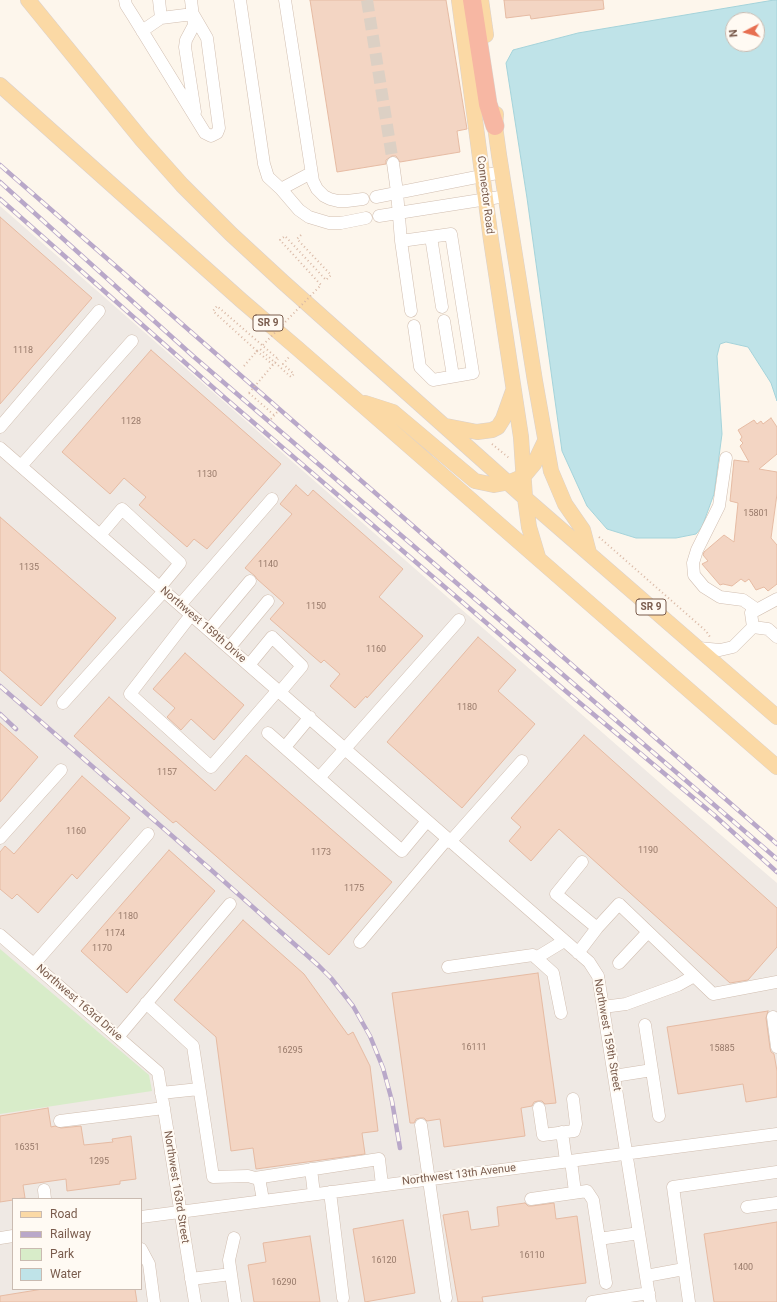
<!DOCTYPE html>
<html>
<head>
<meta charset="utf-8">
<style>
	body { margin:0 }
	#map { position:relative; width:777px; height:1302px; overflow:hidden; background:#fdf6ec; font-family:Roboto,sans-serif }
	canvas { display:block }
	.legend { position:absolute; left:12px; top:1198px; width:130px; height:92px; box-sizing:border-box; background:#fffaf3; border:1px solid #cabbb1; margin:0; padding:5px 7px; list-style:none; font-size:12px; color:#7a5c4d }
	.legend li { display:flex; align-items:center; gap:8px; height:20px }
	.legend b { width:20px; border:1px solid #cabbb1 }
	.north { position:absolute; left:725px; top:12px; width:40px; height:40px; box-sizing:border-box; background:#fffaf3; border:1px solid #cabbb1; border-radius:50%; rotate:264deg; font-size:11px; font-weight:700; line-height:16px; text-align:center; color:#7a5c4d }
	.north::after { content:''; display:block; margin:auto; width:14px; height:18px; background:#e76f51; clip-path:polygon(50% 0,100% 100%,50% 72%,0 100%) }
</style>
</head>
<body>
<div id="map">
<canvas width="777" height="1302"></canvas>
<ul class="legend">
<li><b style="height:5px;background:#fbd9a5"></b>Road</li>
<li><b style="height:5px;background:#b9a8c9"></b>Railway</li>
<li><b style="height:11px;background:#d8ecc9"></b>Park</li>
<li><b style="height:11px;background:#bfe3e8"></b>Water</li>
</ul>
<div class="north">N</div>
</div>
<script>
const c = document.querySelector('canvas').getContext('2d');
c.lineJoin = 'round';
function paint(path, color) { c.fillStyle = color; c.fill(path, 'evenodd'); }
const toPath = rows => new Path2D(rows.map(r => 'M' + r).join(''));
function strokePath(path, color, width, dash) { c.strokeStyle = color; c.lineWidth = width; c.lineCap = dash ? 'butt' : 'round'; c.setLineDash(dash || []); c.stroke(path); }
function drawText(font, color, halo, rows, align = 'center') {
  c.font = font + ' Roboto,sans-serif'; c.lineWidth = 4; c.setLineDash([]); c.textBaseline = 'middle'; c.strokeStyle = halo; c.fillStyle = color; for (const [text, x, y, turn = 0] of rows) {
    c.save(); c.translate(x, y); c.rotate((+turn || 0) * Math.PI / 180); c.textAlign = isNaN(turn) ? turn : align; if (halo) c.strokeText(text, 0, 0); c.fillText(text, 0, 0); c.restore();
  }
}
paint(toPath([
	[0,206,667,789,777,883,777,1302,0,1302],
	[13,1199,141,1199,141,1289,13,1289]
]), '#efe9e4');
paint(toPath([
	[0,949,149,1075,152,1091,0,1114]
]), '#d8ecc9');
const water = toPath([
	[774,0,777,0,777,401,771,383,748,347,726,342,720,344,717,356,722,434,714,494,702,527,696,534,676,538,636,538,607,529,587,506,562,451,527,198,506,63,513,50,578,33,774,0],
	[733,20,757,20,757,44,733,44,733,20]
]);
paint(water, '#bfe3e8');
strokePath(water, '#a5d3da', 1);
const building = toPath([
	[310,0,446,0,467,129,457,131,460,152,400,162,396,156,392,156,386,160,386,164,337,172,310,0],
	[504,0,603,0,604,9,531,19,530,15,506,18,504,0],
	[0,217,92,298,0,404,0,217],
	[151,350,281,464,207,549,194,539,187,547,139,505,146,497,124,478,110,494,62,452,151,350],
	[771,418,777,427,777,454,759,469,777,472,777,494,771,538,777,545,777,584,768,591,764,587,756,590,749,579,745,582,741,579,732,586,723,584,720,585,702,564,708,561,703,555,704,552,724,535,734,542,738,503,730,501,734,460,749,462,740,446,743,443,740,440,742,437,738,430,754,420,757,424,761,421,763,424,771,418],
	[296,485,308,496,313,490,403,569,379,597,423,636,367,698,366,696,355,708,330,686,340,674,324,660,321,663,270,619,284,603,257,579,255,576,245,568,292,514,280,504,296,485],
	[0,517,116,618,41,706,0,670,0,517],
	[478,637,516,670,498,691,535,724,462,808,387,742,478,637],
	[185,653,244,705,214,740,191,719,181,730,167,717,175,708,153,689,185,653],
	[109,697,215,791,246,755,392,882,329,955,176,821,173,823,74,736,109,697],
	[0,723,38,757,0,802,0,723],
	[584,735,777,908,777,947,748,980,730,983,559,829,531,861,509,841,521,827,511,818,584,735],
	[82,776,130,818,77,879,72,874,38,913,17,894,12,899,0,889,0,852,5,846,14,854,82,776],
	[169,850,215,891,127,993,81,951,169,850],
	[243,920,304,974,348,1035,353,1032,370,1066,378,1131,362,1133,365,1154,256,1169,253,1148,231,1151,216,1037,174,1000,243,920],
	[538,973,556,1103,545,1104,542,1101,538,1101,534,1102,532,1106,521,1108,525,1136,444,1147,440,1119,427,1121,424,1118,420,1118,416,1119,414,1123,410,1123,392,993,538,973],
	[768,1011,766,1018,770,1048,771,1052,774,1054,777,1071,777,1097,746,1102,743,1084,678,1094,667,1027,768,1011],
	[48,1108,51,1127,55,1126,61,1128,81,1126,84,1145,113,1142,112,1139,131,1136,136,1179,120,1181,120,1184,67,1191,66,1179,23,1185,25,1198,13,1199,13,1200,0,1202,0,1116,48,1108],
	[525,1203,528,1206,532,1206,554,1203,556,1219,577,1216,586,1283,482,1297,483,1302,458,1302,443,1215,468,1211,471,1230,499,1226,497,1207,525,1203],
	[403,1220,415,1293,365,1302,353,1229,403,1220],
	[777,1222,777,1302,714,1302,704,1234,777,1222],
	[310,1236,320,1302,254,1302,248,1265,266,1262,263,1243,310,1236],
	[43,1289,135,1289,137,1302,0,1302,0,1296,43,1289]
]);
paint(building, '#f3d5c3');
strokePath(building, '#e6bba3', 1);
strokePath(toPath([
	[367,0,393,163]
]), '#dcd0c4', 12, [12, 6]);
const minor = toPath([
	[125,0,126,5,133,16,205,133,211,136,217,133,219,128,207,38,193,14],
	[159,0,161,18],
	[191,0,194,25,186,40,185,47,195,112],
	[240,0,264,164,268,177,281,189,299,210,309,217,329,223,341,223,366,218],
	[285,0,313,181,317,189,324,196,330,199,338,201,347,201,363,199],
	[142,31,161,18,193,14],
	[393,163,397,192,401,241,411,311],
	[281,189,311,173],
	[376,197,502,172],
	[379,216,506,196],
	[431,237,442,307],
	[401,241,451,234,473,373,433,380,420,367,414,326],
	[444,321,453,376],
	[0,427,99,311],
	[0,448,589,962,598,976,650,1302],
	[726,458,719,506,697,550,693,563,694,575,704,587,720,597,743,600,756,609],
	[21,466,132,341],
	[100,535,122,509,180,563,160,587],
	[180,605,272,499],
	[191,615,130,694,211,767,278,690],
	[753,627,751,613,777,599],
	[209,630,250,581],
	[229,648,268,601],
	[699,648,720,650,733,647,753,627,768,629,777,637],
	[249,665,272,637,302,666,280,692],
	[63,703,164,591],
	[268,733,402,851,427,821],
	[285,747,310,717],
	[319,778,459,620],
	[0,838,61,770],
	[450,842,522,761],
	[597,928,619,904,713,994,777,982],
	[0,935,158,1072,195,1302],
	[360,942,447,839],
	[578,953,597,928,556,894,582,862],
	[536,958,564,941],
	[619,963,648,932],
	[34,964,148,834],
	[448,967,533,955,553,973,561,1013],
	[146,1003,193,1046,213,1177,248,1176,255,1178,379,1159,382,1185],
	[603,1007,626,1004,678,985,694,976],
	[773,1017,777,1047],
	[645,1025,659,1116],
	[118,1037,230,904],
	[614,1076,652,1070],
	[161,1093,199,1089],
	[539,1108,543,1135,574,1131,576,1124,573,1099],
	[60,1121,164,1108],
	[421,1125,446,1298],
	[562,1132,566,1161],
	[571,1161,575,1192],
	[311,1169,314,1194],
	[259,1178,263,1200],
	[44,1190,45,1199],
	[330,1192,343,1298],
	[531,1199,587,1191,593,1200,606,1283],
	[747,1207,777,1203],
	[141,1217,777,1134],
	[0,1238,13,1236],
	[234,1238,229,1260,235,1302],
	[599,1239,639,1233],
	[141,1249,149,1264,154,1302],
	[646,1276,684,1269],
	[191,1279,231,1274],
	[592,1302,649,1293],
	[689,1302,673,1187,777,1172]
]);
const major = toPath([
	[28,0,142,140,182,185,231,234,283,282,525,498,777,717],
	[459,0,491,240,521,437,525,498,529,527,538,557],
	[481,0,486,35],
	[0,85,242,301,297,348,777,767],
	[496,114,495,126,499,155,535,381,551,471,565,504,583,530,589,553],
	[365,403,393,412,475,481,494,485,510,482,524,476,534,464,545,441],
	[446,426,477,432,492,430,498,427,503,419,513,391]
]);
const highway = toPath([
	[472,0,488,104,495,126]
]);
strokePath(minor, '#d1beb0', 13);
strokePath(major, '#dad1cd', 16);
strokePath(highway, '#dad1cd', 19);
strokePath(toPath([
	[301,235,297,239,331,275,326,280,285,236,280,240,321,285],
	[257,351,260,349,291,377,294,374,283,364,289,357],
	[257,351,273,365],
	[244,366,257,351,213,311,217,306,278,359],
	[249,393,274,415],
	[271,419,278,411],
	[492,444,509,458],
	[599,537,706,631,710,637]
]), '#d9b8a5', 2, [1, 3]);
strokePath(minor, '#fff', 12);
strokePath(major, '#fbd9a5', 15);
strokePath(highway, '#f7b7a3', 18);
const rail = toPath([
	[0,165,777,844],
	[0,182,193,356,777,859],
	[0,199,225,398,568,693,714,815,777,872],
	[0,686,209,868,319,966,331,978,353,1006,370,1036,383,1068,392,1101,400,1148],
	[0,714,16,729]
]);
strokePath(rail, '#b9a8c9', 4.5);
strokePath(rail, '#fffaf3', 3, [9]);
strokePath(toPath([
	[263,345,321,285],
	[249,393,278,359]
]), '#d9b8a5', 2, [1, 3]);
drawText('9px', '#987a6a', null, [
	["1118",23,351],
	["1128",131,422],
	["1130",207,475],
	["15801",756,514],
	["1140",268,565],
	["1135",29,568],
	["1150",316,607],
	["1160",376,650],
	["1180",467,708],
	["1157",167,773],
	["1160",76,832],
	["1190",648,851],
	["1173",321,853],
	["1175",354,889],
	["1180",128,917],
	["1174",115,934],
	["1170",102,949],
	["16111",474,1048],
	["15885",722,1049],
	["16295",290,1051],
	["16351",27,1148],
	["1295",99,1162],
	["16110",532,1256],
	["16120",384,1261],
	["1400",743,1268],
	["16290",284,1283]
]);
for (const [x, y, w] of [
	[268,323,30],
	[651,607,30]
]) { const box = new Path2D(); box.roundRect(x - w / 2, y - 8, w, 16, 3); c.fillStyle = '#fffaf3'; c.fill(box); strokePath(box, '#7a5c4d', 1); }
drawText('bold 10px', '#7a5c4d', null, [
	["SR 9",268,323],
	["SR 9",651,607]
]);
drawText('11px', '#7a5c4d', '#fffaf3', [
	["Connector Road",485,195,83],
	["Northwest 159th Drive",203,625,41],
	["Northwest 163rd Drive",79,1003,41],
	["Northwest 159th Street",607,1035,80],
	["Northwest 13th Avenue",459,1175,-7],
	["Northwest 163rd Street",176,1187,81]
]);
</script>
</body>
</html>
